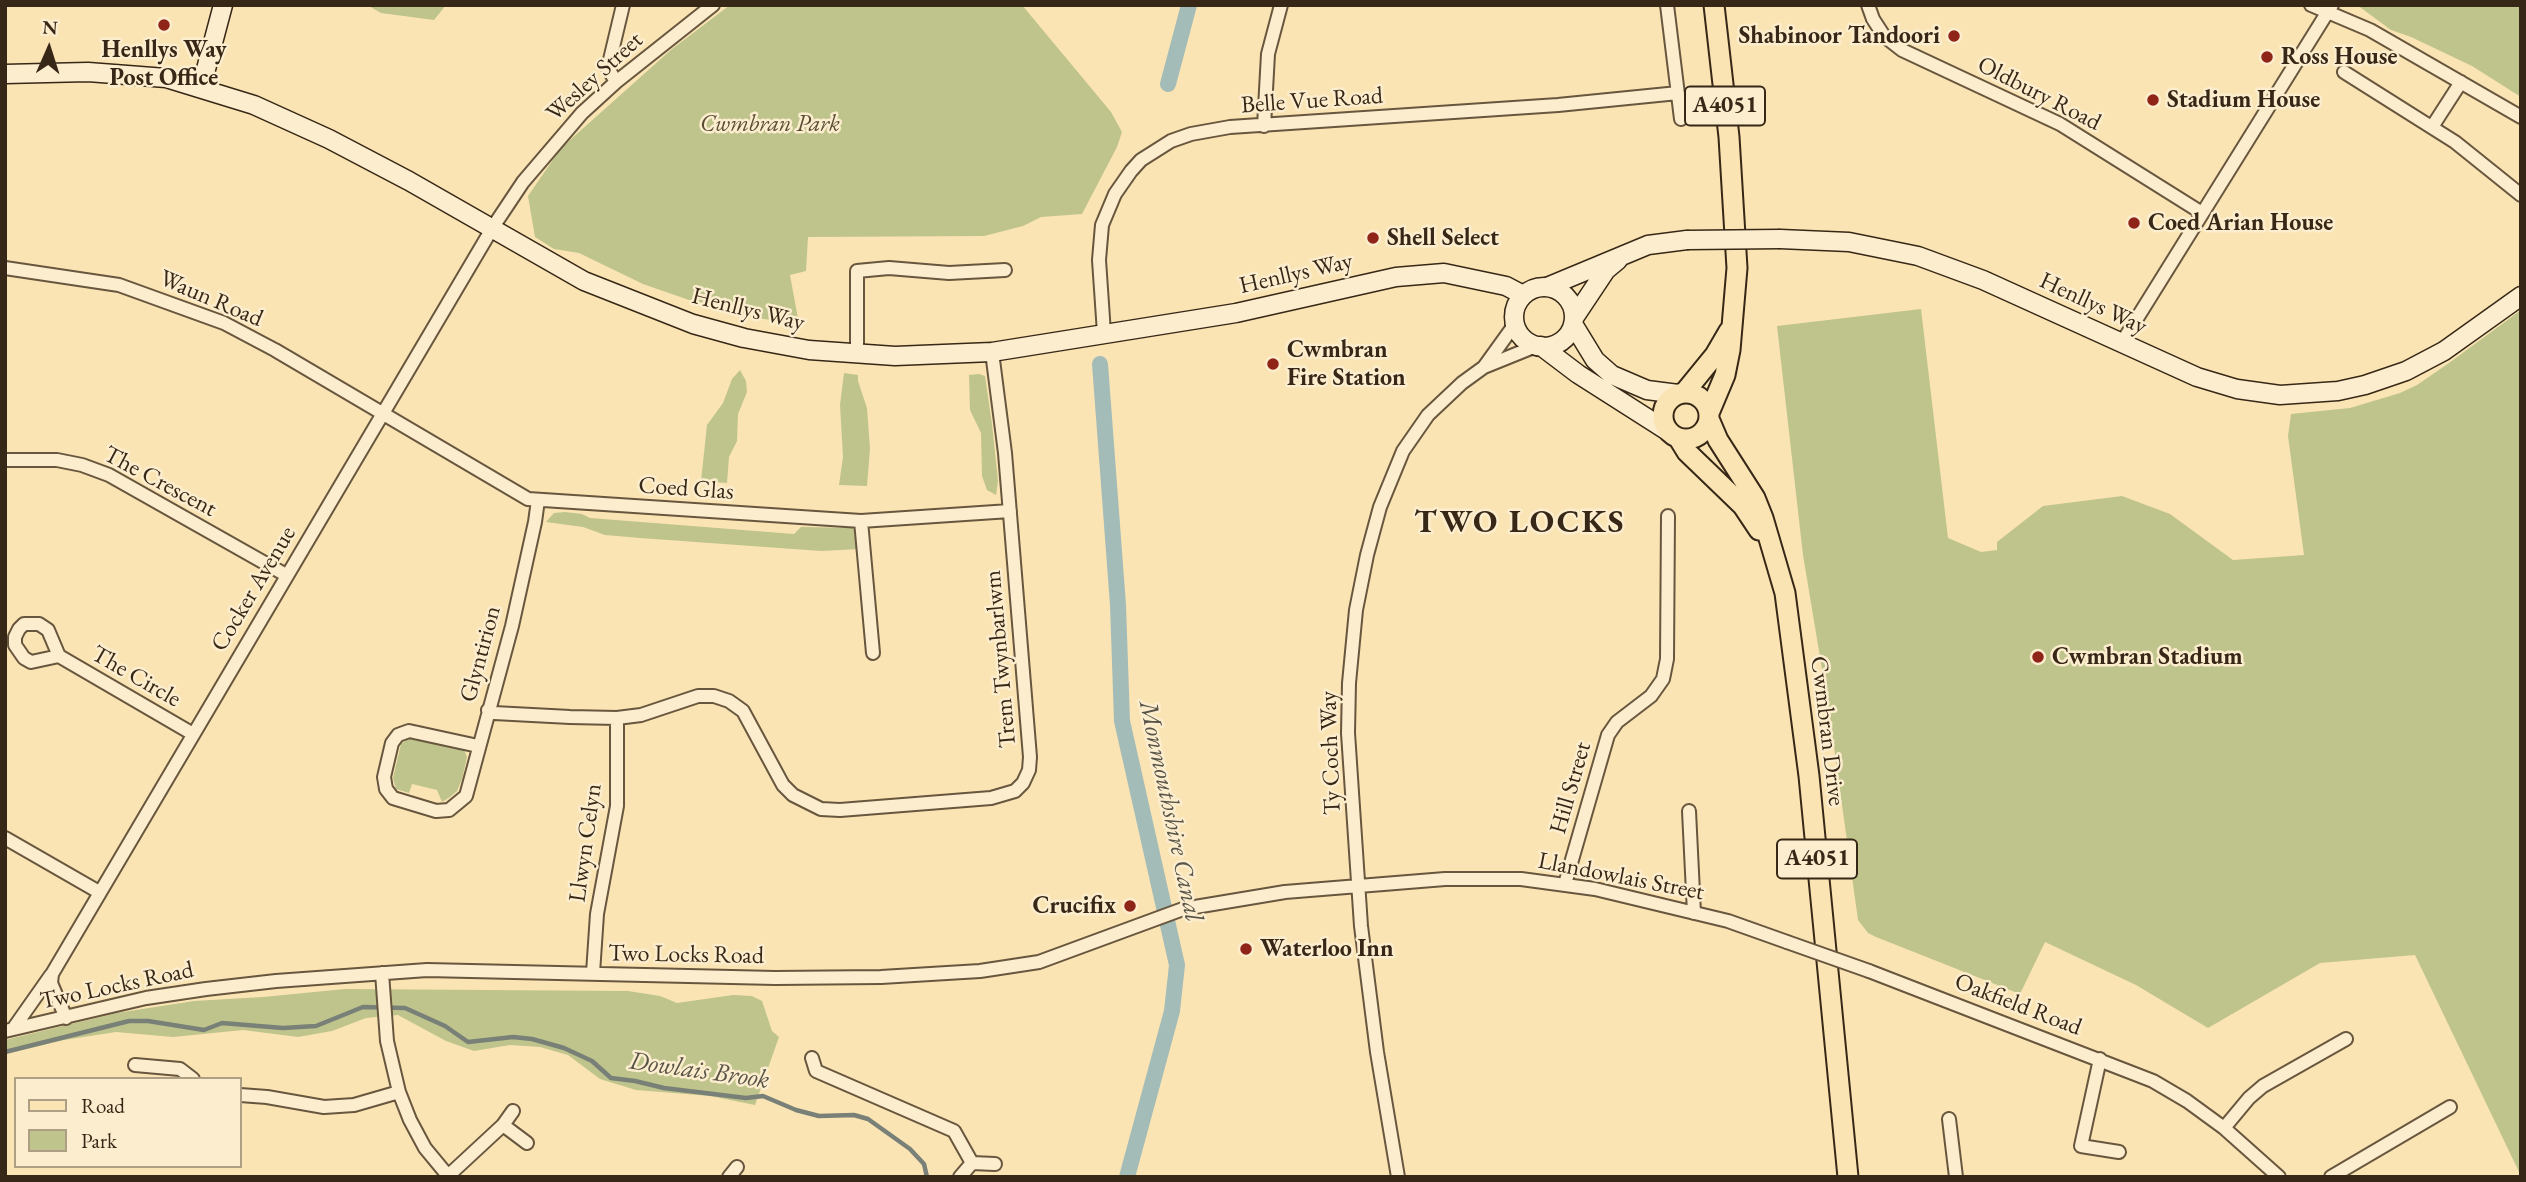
<!DOCTYPE html>
<html>
<head>
<meta charset="utf-8">
<style>
	body { margin:0 }
	#map { position:relative; width:2526px; height:1182px; overflow:hidden; background:#fae4b4; font-family:"EB Garamond",serif }
	canvas { display:block }
	.frame { position:absolute; inset:0; border:7px solid #372716; pointer-events:none }
	.legend { position:absolute; left:14px; top:1077px; width:228px; height:91px; box-sizing:border-box; background:#fcedce; border:2px solid #ad9e84; margin:0; padding:9px 12px; list-style:none; font-size:21px; color:#372716 }
	.legend li { display:flex; align-items:center; gap:14px; height:35px }
	.legend b { width:35px; border:2px solid #ad9e84 }
	.north { position:absolute; left:14px; top:14px; width:70px; height:70px; -webkit-text-stroke:5px #fcedce; paint-order:stroke; rotate:3deg; font-size:19px; font-weight:700; line-height:28px; text-align:center; color:#372716 }
	.north::after { content:''; display:block; margin:auto; width:24px; height:32px; background:#372716; clip-path:polygon(50% 0,100% 100%,50% 72%,0 100%) }
</style>
</head>
<body>
<div id="map">
<canvas width="2526" height="1182"></canvas>
<div class="frame"></div>
<ul class="legend">
<li><b style="height:9px;background:#fae4b4"></b>Road</li>
<li><b style="height:19px;background:#bfc48c"></b>Park</li>
</ul>
<div class="north">N</div>
</div>
<script>
const c = document.querySelector('canvas').getContext('2d');
c.lineJoin = 'round';
function paint(path, color) { c.fillStyle = color; c.fill(path, 'evenodd'); }
const toPath = rows => new Path2D(rows.map(r => 'M' + r).join(''));
function strokePath(path, color, width, dash) { c.strokeStyle = color; c.lineWidth = width; c.lineCap = dash ? 'butt' : 'round'; c.setLineDash(dash || []); c.stroke(path); }
function drawText(font, color, halo, rows, align = 'center') {
  c.font = font + ' "EB Garamond",serif'; c.lineWidth = 5; c.setLineDash([]); c.textBaseline = 'middle'; c.strokeStyle = halo; c.fillStyle = color; for (const [text, x, y, turn = 0] of rows) {
    c.save(); c.translate(x, y); c.rotate((+turn || 0) * Math.PI / 180); c.textAlign = isNaN(turn) ? turn : align; if (halo) c.strokeText(text, 0, 0); c.fillText(text, 0, 0); c.restore();
  }
}
paint(toPath([
	[367,5,446,5,434,20,381,13],
	[730,5,1022,5,1111,112,1122,132,1117,147,1082,214,1041,217,1023,226,984,236,808,237,806,271,790,275,799,324,750,317,689,300,643,284,579,253,554,249,535,237,528,196,561,148,672,49],
	[2357,5,2521,5,2521,97,2472,66,2411,37,2391,30],
	[1921,309,1948,538,1981,552,1997,550,1997,542,2043,506,2122,496,2170,514,2233,560,2304,555,2288,436,2291,414,2350,408,2400,393,2417,385,2449,363,2521,310,2521,1176,2415,955,2320,963,2208,1028,2136,985,2045,942,2020,994,1876,937,1868,933,1858,920,1829,711,1803,555,1777,326],
	[740,370,746,381,747,392,738,414,737,441,729,457,727,483,701,481,707,425,723,403,732,379],
	[844,373,858,375,858,381,867,408,870,449,867,486,839,485,843,457,840,405],
	[979,374,985,376,992,424,998,481,996,495,987,490,982,476,981,433,970,410,969,375],
	[565,512,582,514,590,518,794,534,801,527,858,528,860,549,821,551,640,538,605,535,583,527,546,522,554,513],
	[409,738,458,746,464,750,467,757,462,779,457,791,450,797,442,802,437,790,412,784,409,793,396,789,393,778,401,744],
	[345,989,628,991,660,996,677,1003,733,995,752,996,762,1001,772,1031,779,1037,755,1105,710,1096,636,1090,600,1079,568,1055,540,1047,510,1045,474,1051,446,1041,398,1015,366,1018,332,1031,298,1037,243,1030,173,1037,116,1032,64,1040,5,1054,5,1040,117,1013,194,1001,263,997]
]), '#bfc48c');
strokePath(toPath([
	[5,1052,129,1021,148,1021,204,1030,222,1023,283,1028,316,1026,363,1007,405,1008,445,1026,468,1042,513,1037,532,1039,564,1048,592,1061,611,1078,635,1081,664,1088,746,1098,763,1096,796,1110,819,1116,854,1115,868,1119,910,1149,924,1164,927,1177]
]), '#788077', 4.5);
strokePath(toPath([
	[1168,84,1189,5],
	[1100,364,1118,605,1122,721,1177,965,1172,1011,1127,1177]
]), '#a4bcb8', 16);
const street = toPath([
	[1667,5,1681,119],
	[1868,5,1873,19,1884,36,1902,50,2060,124,2202,213],
	[2311,5,2370,30,2521,117],
	[2344,72,2455,142,2521,195],
	[616,82,608,68,623,5],
	[1264,126,1268,54,1281,5],
	[2432,127,2461,82],
	[5,268,119,285,224,323,275,350,528,499,861,521,1010,511],
	[1104,333,1099,260,1102,225,1115,194,1131,171,1141,160,1171,141,1191,134,1230,127,1558,105,1678,93],
	[2121,344,2332,5],
	[857,354,857,271,889,268,949,273,1005,270],
	[1484,367,1515,324],
	[5,460,57,460,82,465,109,475,286,575],
	[861,521,873,653],
	[59,656,31,662,24,658,15,645,15,637,19,629,24,624,39,624,48,630,59,656,193,734],
	[488,710,494,713,570,717,617,718,641,715,698,696,714,696,729,701,743,711,783,785,793,795,821,809,840,810,991,798,1015,791,1023,783,1029,770,1030,757,1005,453,992,352],
	[478,746,409,731,398,735,392,743,384,777,386,789,393,798,436,811,449,810,466,796,512,626,535,522,538,500],
	[1689,811,1694,913],
	[5,838,99,892],
	[1565,884,1608,735,1617,722,1651,696,1663,679,1667,659,1668,516],
	[1869,971,2153,1081,2187,1101,2224,1128,2279,1177],
	[382,973,387,1041,399,1092,410,1120,425,1148,449,1177],
	[593,973,597,914,617,806,617,718],
	[66,1018,51,983,52,974,493,227,523,182,582,113,616,82,713,5],
	[13,1029,51,975],
	[5,1031,146,998,206,989,276,981,427,970,775,978,881,977,980,971,1039,962,1183,909,1285,892,1445,879,1521,879,1595,889,1728,921,1787,942],
	[812,1058,816,1071,954,1131,972,1163,995,1164],
	[2100,1059,2081,1146,2119,1152],
	[135,1065,180,1069,193,1079],
	[240,1095,267,1097,324,1107,354,1105,399,1092],
	[1949,1119,1956,1177],
	[503,1125,513,1111],
	[2224,1128,2249,1098,2263,1086,2346,1039],
	[448,1176,503,1125,527,1143],
	[729,1177,737,1167],
	[960,1177,972,1163],
	[1398,1177,1377,1052,1361,926,1348,733,1349,683,1356,610,1367,555,1380,507,1403,451,1428,415,1462,383,1484,367,1536,346],
	[2331,1177,2450,1107]
]);
const secondary = toPath([
	[5,74,88,72,166,78,254,105,329,139,409,181,584,281,693,324,744,338,809,350,895,356,992,352,1236,313,1396,277,1444,273,1506,286,1523,295],
	[201,88,223,5],
	[1780,239,1849,242,1918,256,1983,280,2197,377,2237,389,2280,395,2338,391,2365,385,2406,371,2444,351,2521,296],
	[1547,287,1648,245,1687,240],
	'1514 317a30 30 0 1 1 60 0a30 30 0 1 1-60 0Z',
	[1574,318,1606,270,1618,260],
	[1573,324,1595,360,1612,375,1647,390,1678,394],
	[1541,346,1578,374,1669,432]
]);
const primary = toPath([
	'1663 416a23 23 0 1 1 46 0a23 23 0 1 1-46 0Z',
	[1684,393,1715,355,1729,331],
	[1709,413,1725,375,1730,350,1737,268,1729,137,1714,5],
	[1709,419,1718,440,1755,498,1763,518,1785,593,1809,776,1848,1177],
	[1679,439,1687,452,1743,506,1759,530]
]);
strokePath(street, '#68563e', 16);
strokePath(secondary, '#372716', 21);
strokePath(primary, '#372716', 23);
strokePath(street, '#fcedce', 12);
strokePath(secondary, '#fcedce', 18);
strokePath(primary, '#fae4b4', 19);
const streetBridge = toPath([
	[1787,942,1869,971]
]);
const secondaryBridge = toPath([
	[1687,240,1780,239]
]);
strokePath(streetBridge, '#68563e', 16, []);
strokePath(secondaryBridge, '#372716', 21, []);
strokePath(streetBridge, '#fcedce', 12);
strokePath(secondaryBridge, '#fcedce', 18);
for (const [x, y, r, color] of [
	[164,25,7,"#8f2418"],
	[1954,36,7,"#8f2418"],
	[2267,57,7,"#8f2418"],
	[2153,100,7,"#8f2418"],
	[2134,223,7,"#8f2418"],
	[1373,238,7,"#8f2418"],
	[1273,364,7,"#8f2418"],
	[2038,657,7,"#8f2418"],
	[1130,906,7,"#8f2418"],
	[1246,949,7,"#8f2418"]
]) { const dot = new Path2D(); dot.arc(x, y, r, 0, 2 * Math.PI); c.fillStyle = color; c.fill(dot); strokePath(dot, '#fcedce', 2.5); }
for (const [x, y, w] of [
	[1725,106,80],
	[1817,859,80]
]) { const box = new Path2D(); box.roundRect(x - w / 2, y - 19.5, w, 39, 5); c.fillStyle = '#fcedce'; c.fill(box); strokePath(box, '#372716', 2); }
drawText('bold 23px', '#372716', null, [
	["A4051",1725,106],
	["A4051",1817,859]
]);
drawText('bold 24px', '#372716', '#fcedce', [
	["Shabinoor Tandoori",1940,36,"right"],
	["Henllys Way",164,50,"center"],
	["Post Office",164,78,"center"],
	["Ross House",2281,57],
	["Stadium House",2167,100],
	["Coed Arian House",2148,223],
	["Shell Select",1387,238],
	["Cwmbran",1287,350],
	["Fire Station",1287,378],
	["Cwmbran Stadium",2052,657],
	["Crucifix",1116,906,"right"],
	["Waterloo Inn",1260,949]
], 'left');
drawText('24px', '#372716', '#fcedce', [
	["Wesley Street",595,77,-42],
	["Oldbury Road",2039,94,27],
	["Belle Vue Road",1312,101,-4],
	["Henllys Way",1296,274,-13],
	["Waun Road",211,299,23],
	["Henllys Way",2093,304,25],
	["Henllys Way",748,310,14],
	["The Crescent",160,482,28],
	["Coed Glas",686,489,4],
	["Cocker Avenue",254,589,-59],
	["Glyntirion",481,654,-75],
	["Trem Twynbarlwm",1001,659,-95],
	["The Circle",136,677,30],
	["Cwmbran Drive",1827,731,83],
	["Ty Coch Way",1331,753,-92],
	["Hill Street",1571,788,-74],
	["Llwyn Celyn",586,843,-82],
	["Llandowlais Street",1621,877,11],
	["Two Locks Road",686,955,1],
	["Two Locks Road",117,986,-12],
	["Oakfield Road",2018,1005,21]
]);
drawText('italic 24px', '#594e34', '#fcedce', [
	["Cwmbran Park",770,124]
]);
drawText('italic 26px', '#585447', '#fcedce', [
	["Monmouthshire Canal",1170,811,78],
	["Dowlais Brook",699,1071,8]
]);
c.letterSpacing = '2px';
drawText('bold 32px', '#372716', '#fcedce', [
	["TWO LOCKS",1520,523]
]);
c.letterSpacing = '0px';
</script>
</body>
</html>
